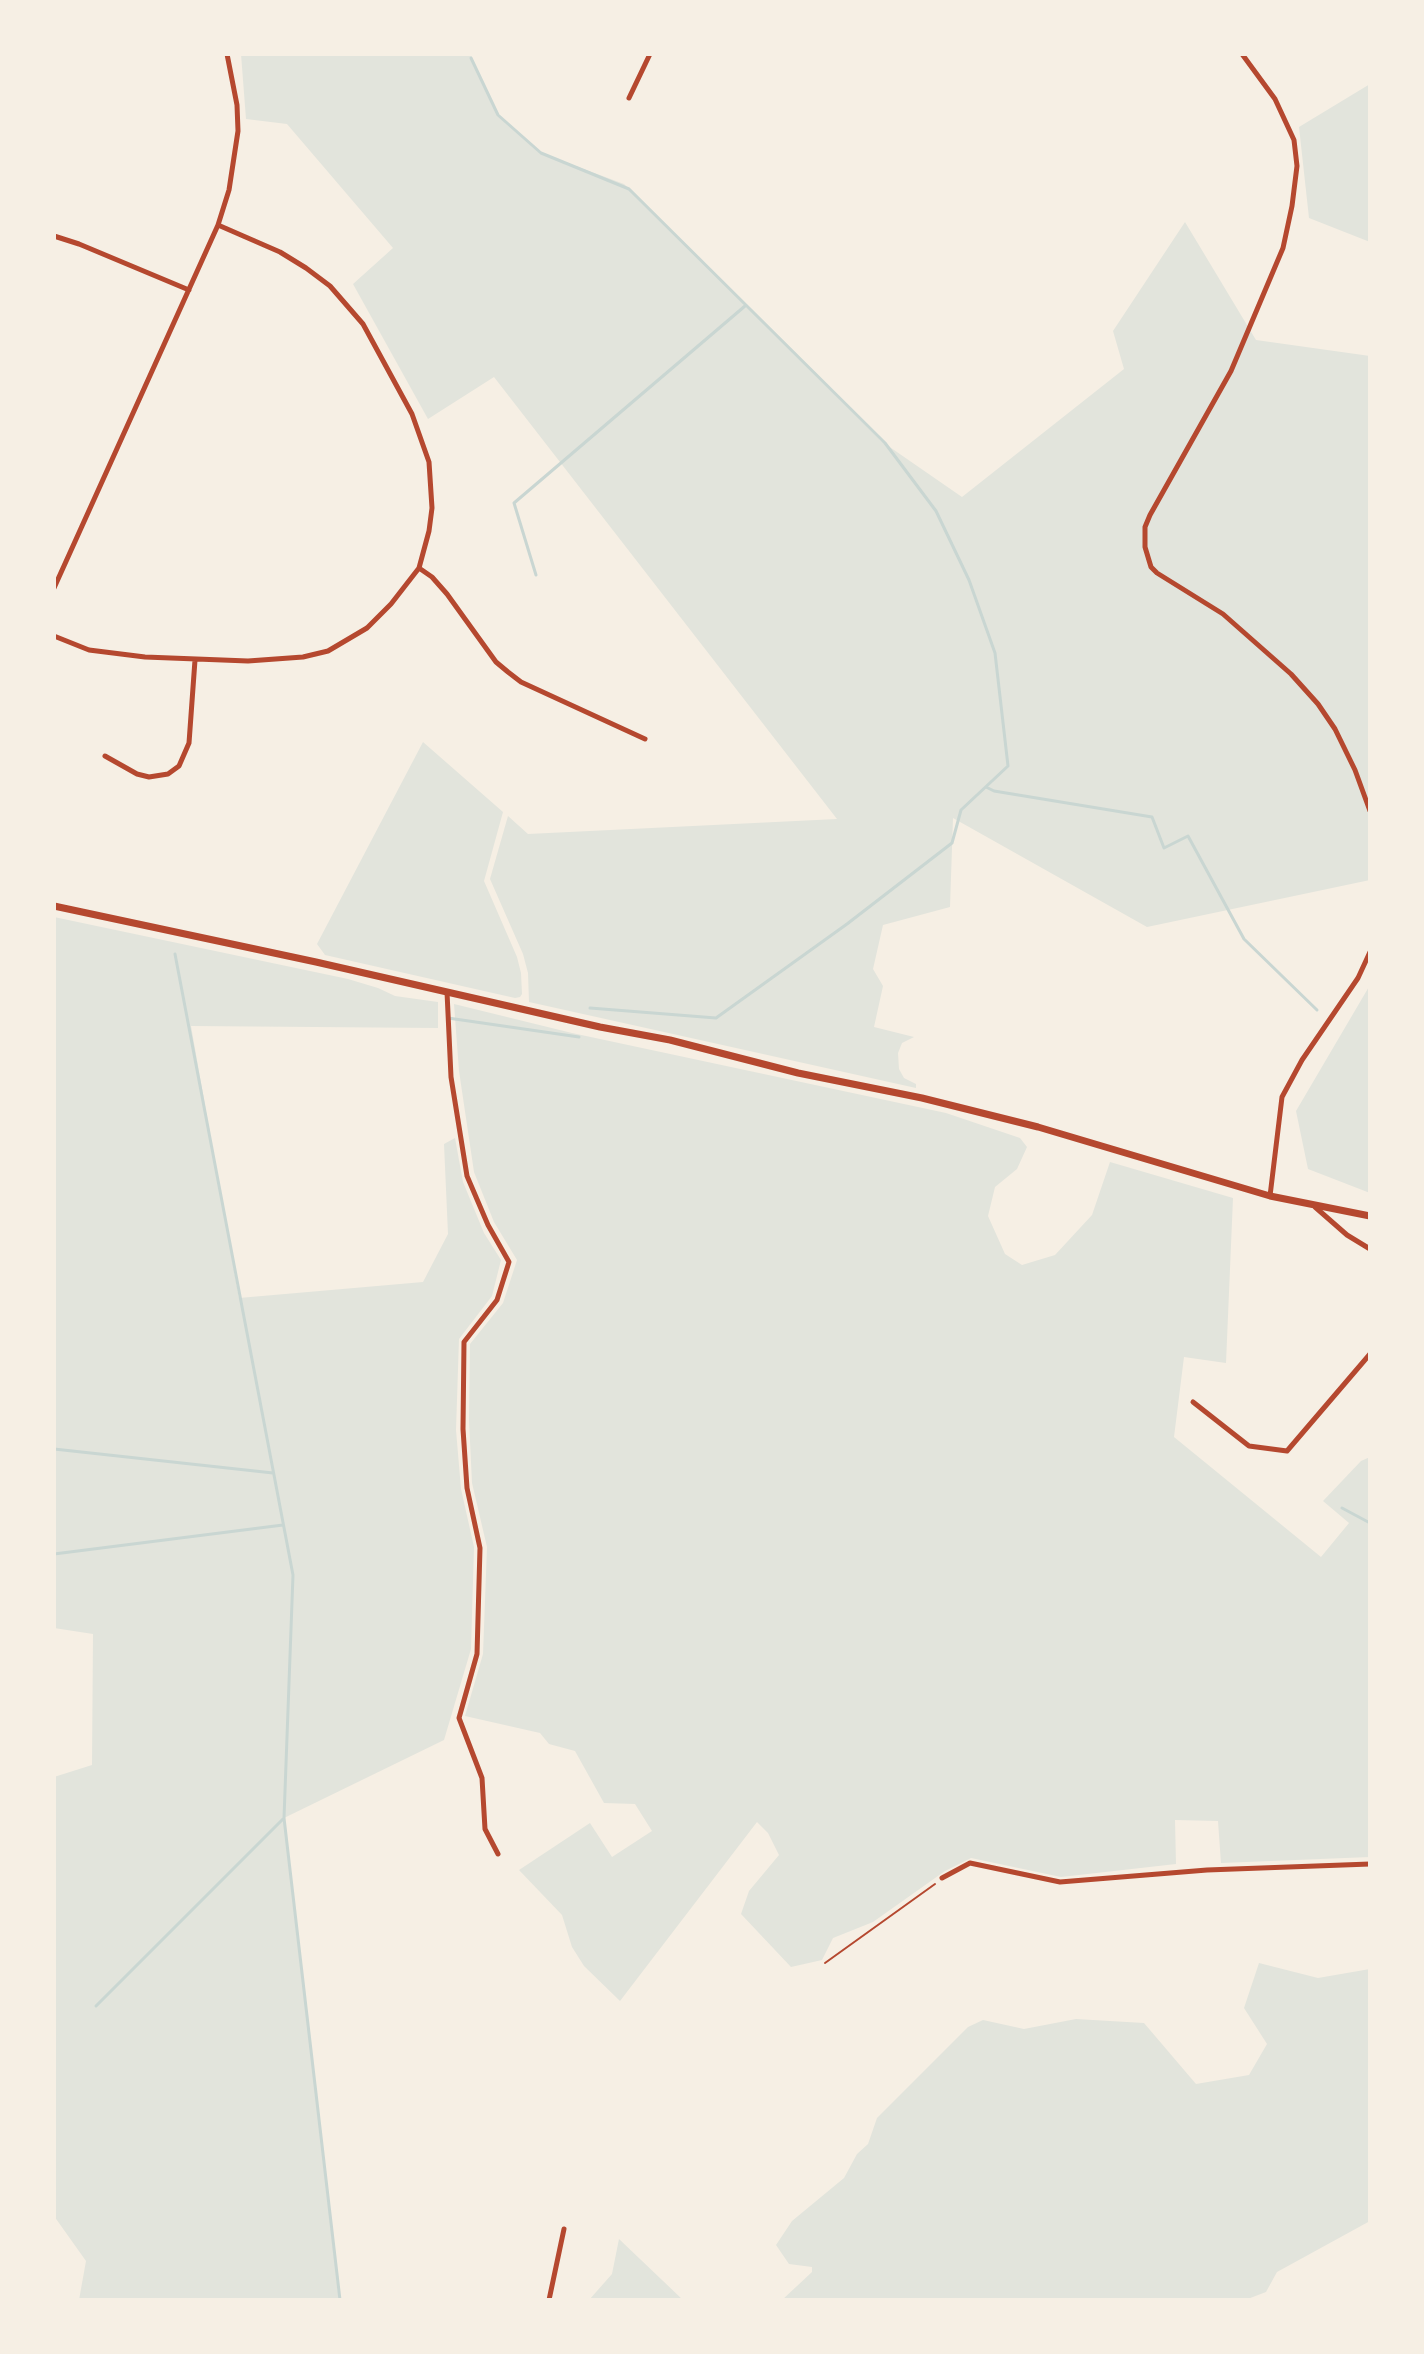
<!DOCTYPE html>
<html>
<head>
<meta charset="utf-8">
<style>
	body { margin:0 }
	#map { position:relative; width:1424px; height:2354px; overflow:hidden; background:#f6efe4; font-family:"Source Sans 3",sans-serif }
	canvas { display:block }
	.frame { position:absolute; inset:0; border:56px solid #f6efe4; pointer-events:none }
</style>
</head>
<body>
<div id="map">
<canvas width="1424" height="2354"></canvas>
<div class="frame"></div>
</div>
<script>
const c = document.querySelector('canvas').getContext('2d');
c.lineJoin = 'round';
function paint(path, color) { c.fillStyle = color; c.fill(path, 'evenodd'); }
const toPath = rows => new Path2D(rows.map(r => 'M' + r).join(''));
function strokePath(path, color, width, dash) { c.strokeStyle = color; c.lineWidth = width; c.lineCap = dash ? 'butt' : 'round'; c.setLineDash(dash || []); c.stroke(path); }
paint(toPath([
	[241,54,472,54,471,59,499,115,541,153,624,184,881,441,962,497,1124,369,1113,331,1185,222,1256,340,1370,356,1370,880,1147,927,953,818,950,907,883,925,873,969,883,986,874,1027,914,1037,902,1043,898,1053,899,1069,904,1078,916,1084,916,1088,529,1002,528,973,523,954,490,879,508,816,528,834,837,819,494,377,428,419,353,284,393,248,287,124,246,119],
	[1370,84,1370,242,1309,218,1299,127],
	[423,742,503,812,484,881,517,957,521,973,522,994,520,997,515,998,325,955,317,944],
	[54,917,348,979,378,988,395,996,438,1002,438,1028,191,1026,239,1298,423,1282,448,1234,444,1144,455,1138,463,1182,484,1233,501,1260,492,1296,459,1339,456,1430,461,1489,474,1547,471,1649,444,1740,284,1818,339,2300,79,2300,86,2261,54,2216,54,1777,92,1765,93,1634,54,1628],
	[1370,985,1370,1193,1308,1169,1296,1111],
	[454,1004,572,1033,946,1113,1020,1138,1027,1147,1017,1169,995,1187,988,1216,1005,1254,1022,1265,1055,1255,1092,1215,1110,1162,1233,1198,1226,1363,1184,1357,1174,1437,1321,1557,1349,1523,1323,1501,1361,1461,1370,1457,1370,1857,1221,1863,1218,1821,1175,1820,1176,1864,1061,1877,971,1858,945,1871,873,1922,833,1938,822,1960,791,1967,741,1914,749,1891,779,1855,768,1833,757,1822,620,2001,584,1966,572,1947,562,1915,519,1870,590,1823,612,1857,652,1831,635,1804,604,1803,575,1751,549,1744,540,1733,465,1716,483,1654,487,1547,472,1483,469,1420,470,1344,503,1303,517,1260,494,1222,474,1172,459,1071],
	[1259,1963,1318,1978,1370,1969,1370,2221,1277,2272,1266,2292,1245,2300,782,2300,812,2272,812,2267,789,2264,776,2245,792,2221,844,2178,857,2154,868,2144,877,2118,968,2027,983,2020,1024,2029,1076,2019,1144,2023,1196,2084,1249,2075,1267,2044,1244,2008],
	[619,2239,683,2300,589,2300,612,2274]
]), '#e2e4dc');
strokePath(toPath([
	[471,58,498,115,541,153,629,189,885,443,936,511,969,580,995,653,1008,766,961,810,952,843,847,924,716,1018,590,1008],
	[536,575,514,503,745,306],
	[986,787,994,791,1152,817,1164,848,1188,836,1244,939,1317,1010],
	[175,954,293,1575,284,1818,340,2300],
	[448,1018,579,1037],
	[54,1449,273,1473],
	[1342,1508,1370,1523],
	[54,1554,283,1525],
	[96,2006,283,1819]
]), '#c9d6d2', 3);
strokePath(toPath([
	[825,1963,935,1884]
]), '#b5482f', 2);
strokePath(toPath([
	[1242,54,1275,99,1294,140,1297,166,1292,206,1283,248,1231,371,1150,515,1145,527,1145,547,1151,567,1157,573,1223,614,1291,674,1318,704,1335,729,1355,770,1370,811],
	[629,98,650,54],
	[54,236,79,244,189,290],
	[419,568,432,577,447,594,496,662,508,672,521,682,645,739],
	[54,588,218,225,229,190,238,131,237,105,227,54],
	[54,636,89,650,145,657,248,661,303,657,328,651,367,628,391,604,419,568,429,531,432,508,429,462,412,414,363,324,330,286,306,268,280,252,218,225],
	[105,756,137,774,149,777,168,774,179,766,189,743,195,660],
	[447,992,451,1077,467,1176,488,1225,509,1262,497,1300,464,1342,463,1429,467,1488,480,1548,477,1654,459,1718,482,1778,485,1829,498,1854],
	[1270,1196,1282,1097,1302,1060,1358,978,1370,952],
	[1315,1207,1347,1235,1370,1249],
	[1193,1402,1249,1446,1287,1451,1370,1354],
	[942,1878,970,1863,1060,1882,1207,1870,1370,1864],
	[549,2300,564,2229]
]), '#b5482f', 5);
strokePath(toPath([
	[54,906,316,962,600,1027,670,1040,798,1073,922,1098,1038,1127,1270,1196,1370,1216]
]), '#b5482f', 7);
</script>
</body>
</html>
